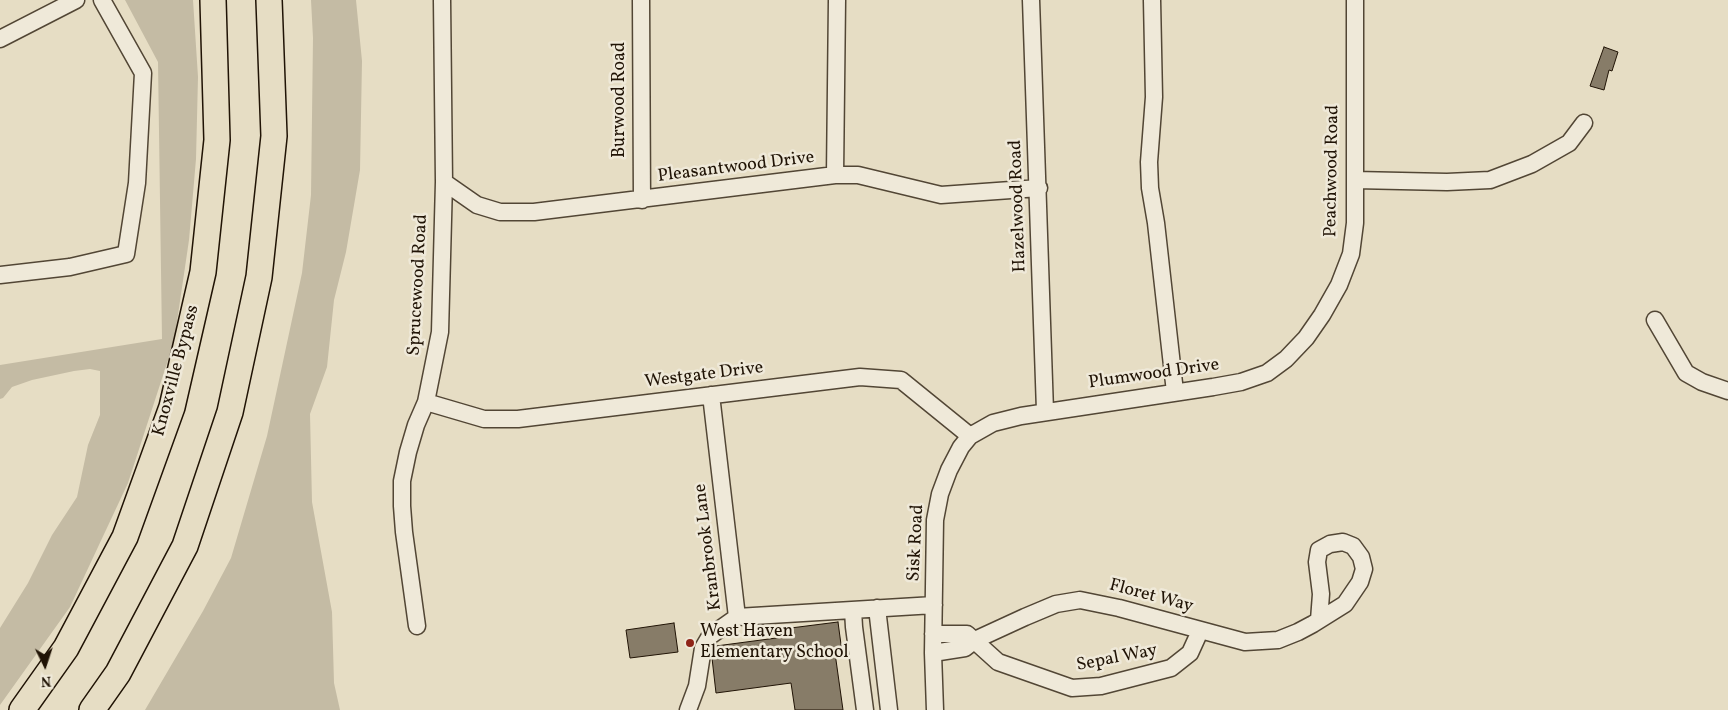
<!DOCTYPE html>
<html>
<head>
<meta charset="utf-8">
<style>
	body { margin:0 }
	#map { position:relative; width:1728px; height:710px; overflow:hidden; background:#e6ddc4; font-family:Vollkorn,serif }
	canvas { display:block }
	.north { position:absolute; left:20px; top:640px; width:50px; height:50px; -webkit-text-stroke:4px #efe9d9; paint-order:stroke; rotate:176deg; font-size:14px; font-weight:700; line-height:20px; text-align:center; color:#201305 }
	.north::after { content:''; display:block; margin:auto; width:18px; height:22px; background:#201305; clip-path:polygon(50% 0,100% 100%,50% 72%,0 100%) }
</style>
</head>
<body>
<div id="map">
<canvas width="1728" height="710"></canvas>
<div class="north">N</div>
</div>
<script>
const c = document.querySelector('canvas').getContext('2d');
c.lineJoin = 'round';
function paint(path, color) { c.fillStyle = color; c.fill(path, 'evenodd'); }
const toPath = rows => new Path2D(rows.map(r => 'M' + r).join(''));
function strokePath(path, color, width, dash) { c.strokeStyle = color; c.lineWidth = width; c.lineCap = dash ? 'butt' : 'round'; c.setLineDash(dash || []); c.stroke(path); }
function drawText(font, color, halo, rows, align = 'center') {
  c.font = font + ' Vollkorn,serif'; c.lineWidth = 5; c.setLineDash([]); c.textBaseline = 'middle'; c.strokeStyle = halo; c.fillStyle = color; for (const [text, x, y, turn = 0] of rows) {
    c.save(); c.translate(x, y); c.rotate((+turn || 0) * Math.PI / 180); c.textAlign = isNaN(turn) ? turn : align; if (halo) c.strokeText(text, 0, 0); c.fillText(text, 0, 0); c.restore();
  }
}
paint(toPath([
	[125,0,193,0,198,77,196,159,189,240,175,335,169,357,128,483,98,547,70,607,0,705,0,628,28,583,52,535,77,497,88,445,100,415,100,371,90,369,74,371,32,380,12,387,3,398,0,399,0,365,162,339,158,62],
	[311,0,356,0,362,61,360,170,346,252,334,300,327,367,310,414,312,502,332,612,334,683,340,710,145,710,203,611,231,558,267,436,302,273,311,195,313,38]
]), '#c4bba4');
const building = toPath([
	[1604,47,1618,52,1612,71,1609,70,1604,90,1590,86,1604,47],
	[838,622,842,652,835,653,843,710,795,710,791,683,716,693,712,658,716,646,784,637,783,629,838,622],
	[674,623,678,652,630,658,626,630,674,623]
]);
paint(building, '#877c68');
strokePath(building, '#201305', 1);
const minor = toPath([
	[641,0,642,200],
	[1031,0,1045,411],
	[1152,0,1154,97,1149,162,1150,188,1156,223,1175,392],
	[0,39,76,0],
	[835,175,837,0],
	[1355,180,1447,182,1490,180,1532,164,1569,143,1584,123],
	[444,182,477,205,500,212,534,212,835,175,858,175,941,195,1039,188],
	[0,275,70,267,126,254,137,183,143,73,102,0],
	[1655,320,1686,373,1702,382,1728,391],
	[711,395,737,617,934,605],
	[426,402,484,419,518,419,860,377,901,380,970,436],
	[877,608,889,710],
	[853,610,854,627,865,710],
	[417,626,404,532,402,506,402,481,408,452,416,425,426,402,440,332,444,182,442,0],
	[933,634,967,634,998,662,1072,688,1101,686,1171,668,1190,653,1200,631],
	[933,653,965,648,975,640,1025,617,1056,604,1080,600,1119,608,1245,642,1278,640,1298,632,1313,624,1345,604,1360,582,1364,569,1361,557,1353,546,1343,542,1330,544,1319,550,1317,562,1321,594,1319,620],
	[688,710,697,686,703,648,710,636,737,617],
	[935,710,933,653,935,520,940,494,949,470,961,447,970,436,993,423,1021,416,1213,387,1241,382,1267,373,1286,359,1306,338,1322,315,1339,285,1351,254,1355,223,1355,0]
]);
const highway = toPath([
	[22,710,66,648,125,537,172,407,203,272,217,140,213,0],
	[92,710,118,673,185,546,230,412,259,277,274,136,269,0]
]);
strokePath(minor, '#524635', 19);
strokePath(highway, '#201305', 28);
strokePath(minor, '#efe9d9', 16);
strokePath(highway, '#e6ddc4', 25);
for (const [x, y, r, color] of [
	[690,643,5,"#8f2418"]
]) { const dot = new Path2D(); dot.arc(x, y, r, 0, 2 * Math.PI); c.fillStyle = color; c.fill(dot); strokePath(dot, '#efe9d9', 2); }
drawText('18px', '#201305', '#efe9d9', [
	["Burwood Road",621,100,-90],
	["Pleasantwood Drive",736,168,-7],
	["Peachwood Road",1333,171,-89],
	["Hazelwood Road",1019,206,-92],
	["Sprucewood Road",419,285,-87],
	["Knoxville Bypass",177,371,-75],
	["Plumwood Drive",1154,375,-8],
	["Westgate Drive",704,376,-7],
	["Sisk Road",917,543,-87],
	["Kranbrook Lane",709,547,-97],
	["Floret Way",1151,597,15],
	["Sepal Way",1117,659,-11]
]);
drawText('18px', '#201305', '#efe9d9', [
	["West Haven",700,633],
	["Elementary School",700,654]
], 'left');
</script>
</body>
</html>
